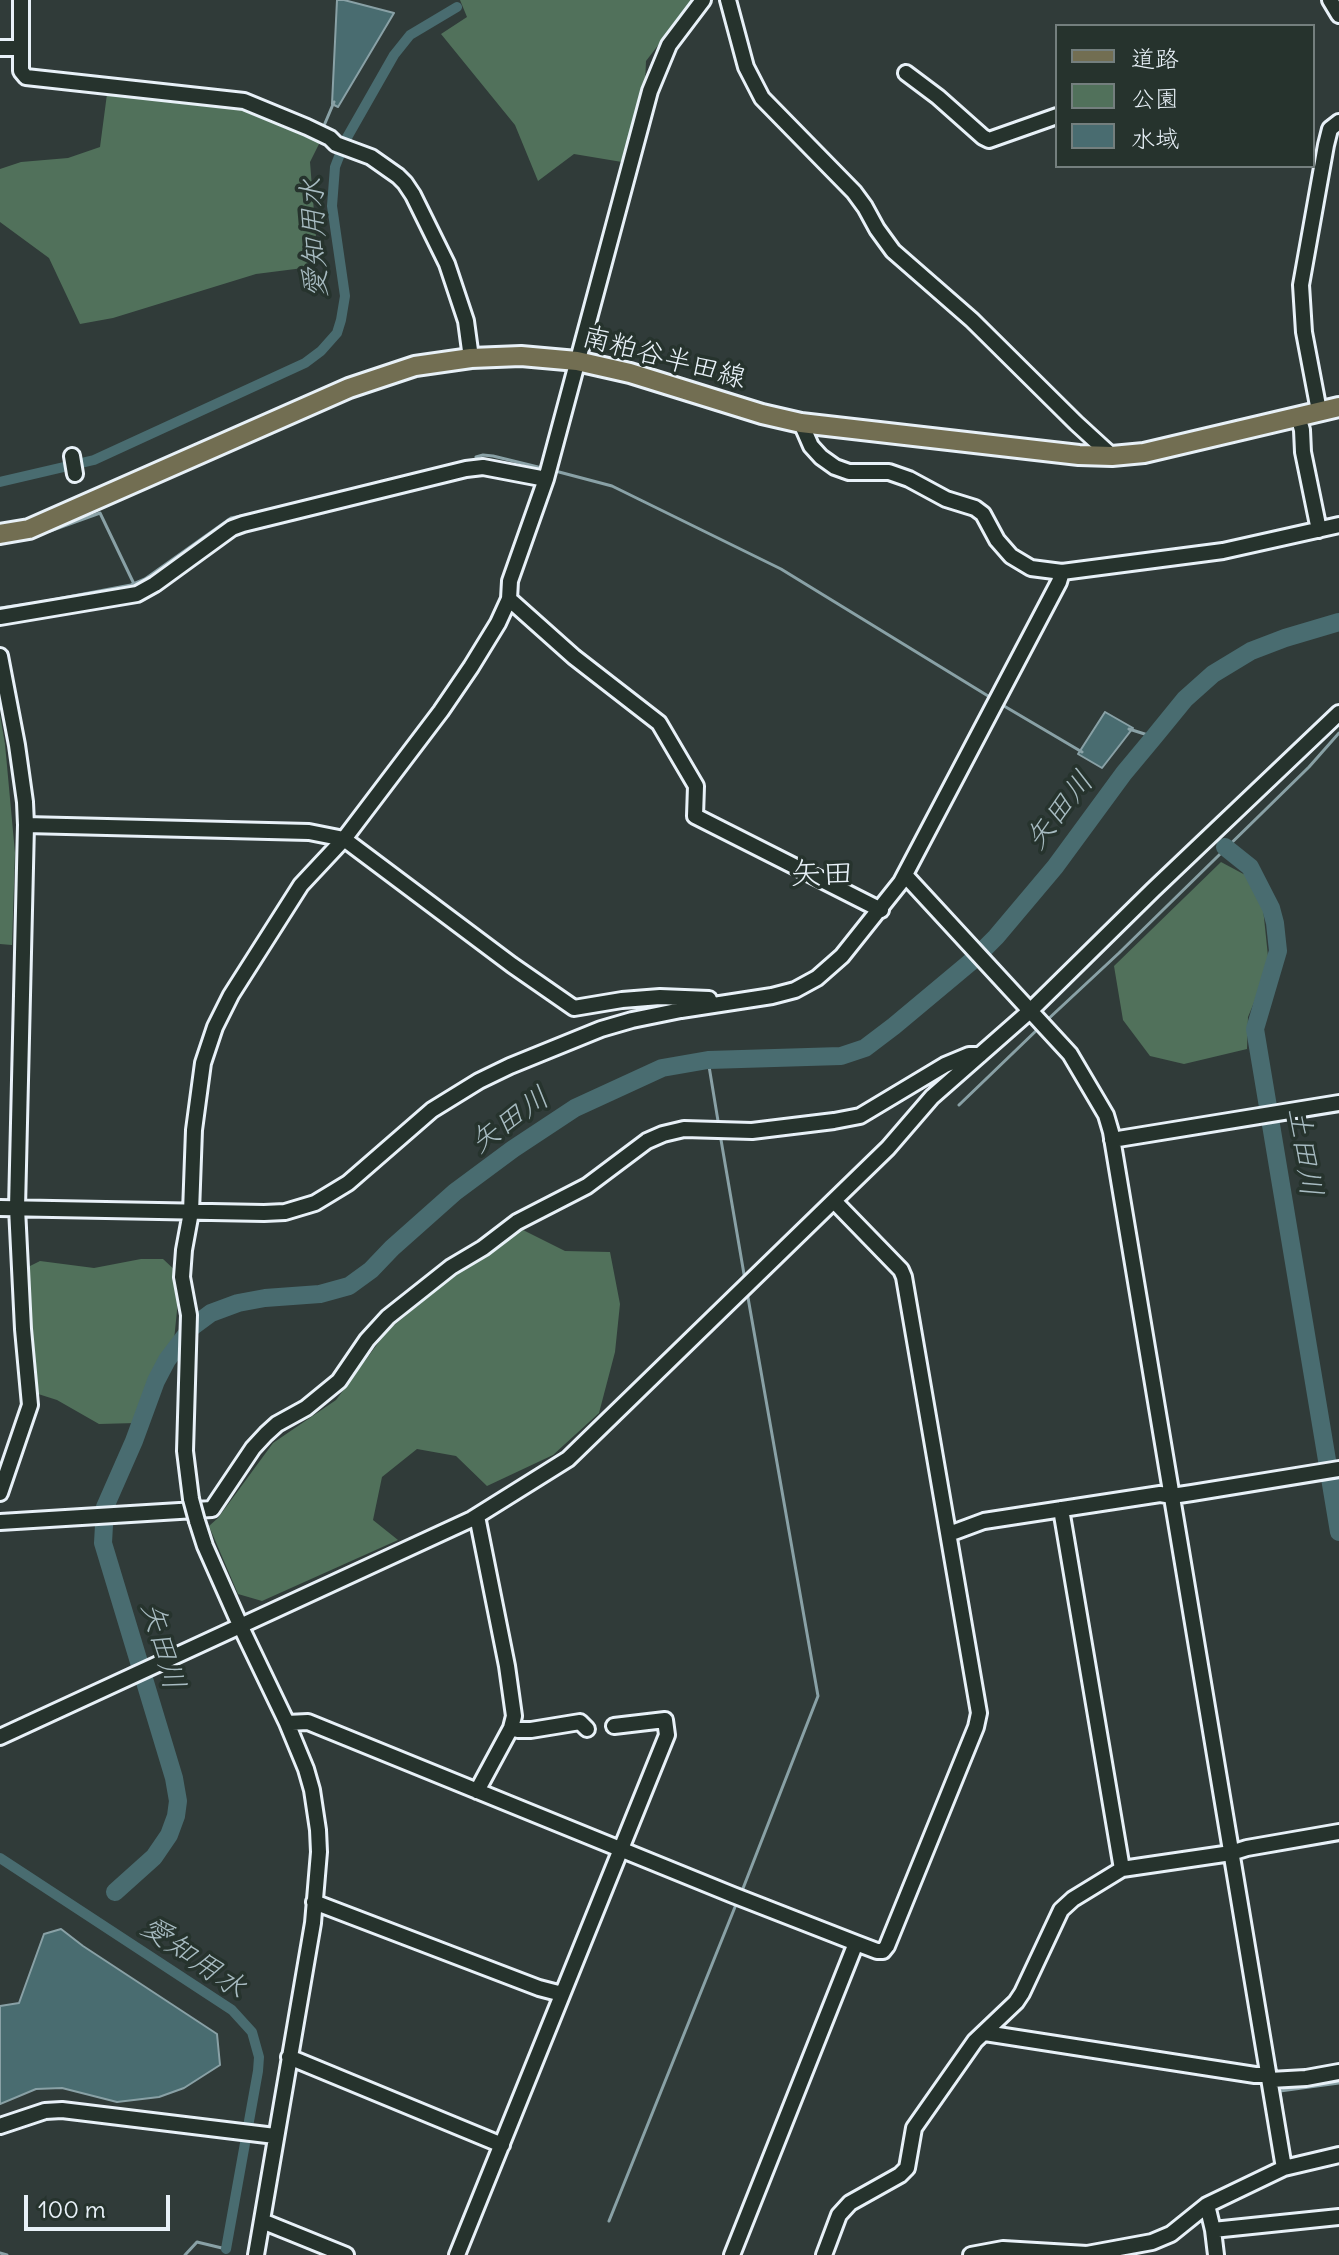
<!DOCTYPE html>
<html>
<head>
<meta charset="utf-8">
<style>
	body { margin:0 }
	#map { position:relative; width:1339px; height:2255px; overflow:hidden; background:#303b39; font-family:Delius,"Klee One",sans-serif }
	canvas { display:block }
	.legend { position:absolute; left:1055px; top:24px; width:260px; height:144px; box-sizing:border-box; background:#26332d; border:2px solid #747f7e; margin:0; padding:10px 14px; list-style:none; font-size:24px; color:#e8f1f8 }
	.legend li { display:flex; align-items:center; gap:16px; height:40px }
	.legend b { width:40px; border:2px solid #747f7e }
	.scale { position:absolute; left:24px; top:2195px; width:146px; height:36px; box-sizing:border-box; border:4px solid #e8f1f8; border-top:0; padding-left:10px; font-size:24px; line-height:28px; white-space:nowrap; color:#e8f1f8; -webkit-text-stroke:6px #26332d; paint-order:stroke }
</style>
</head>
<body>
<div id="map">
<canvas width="1339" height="2255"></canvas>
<ul class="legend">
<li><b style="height:10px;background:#726e52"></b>道路</li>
<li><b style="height:22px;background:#51715b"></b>公園</li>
<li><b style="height:22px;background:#496c70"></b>水域</li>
</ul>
<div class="scale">100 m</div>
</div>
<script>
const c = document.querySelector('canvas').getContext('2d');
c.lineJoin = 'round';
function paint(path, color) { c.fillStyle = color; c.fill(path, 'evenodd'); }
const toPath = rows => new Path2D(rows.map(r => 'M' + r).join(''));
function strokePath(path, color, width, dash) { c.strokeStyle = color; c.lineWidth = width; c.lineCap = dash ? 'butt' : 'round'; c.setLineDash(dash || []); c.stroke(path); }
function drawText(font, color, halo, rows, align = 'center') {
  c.font = font + ' Delius,"Klee One",sans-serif'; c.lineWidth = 7; c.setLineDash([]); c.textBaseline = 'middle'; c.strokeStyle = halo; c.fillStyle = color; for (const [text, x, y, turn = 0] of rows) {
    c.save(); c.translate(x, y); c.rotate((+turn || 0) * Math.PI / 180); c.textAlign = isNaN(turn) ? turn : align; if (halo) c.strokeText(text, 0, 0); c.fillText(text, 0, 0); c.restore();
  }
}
paint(toPath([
	[460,0,693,0,646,61,644,107,622,162,574,154,538,181,515,125,441,34,467,17],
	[107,94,245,105,321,140,310,162,317,250,311,267,256,274,113,318,80,324,49,258,0,222,0,169,21,162,68,158,100,147],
	[0,715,5,744,15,853,12,945,0,944],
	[1221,862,1249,877,1263,908,1269,966,1248,1017,1247,1049,1184,1064,1150,1056,1123,1020,1114,966],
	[521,1229,565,1251,610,1252,620,1304,615,1352,599,1413,553,1455,487,1486,456,1456,417,1449,382,1477,373,1520,398,1540,262,1601,238,1594,209,1526,218,1518,273,1443,336,1400,387,1331,450,1279],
	[141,1259,163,1259,178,1273,179,1291,174,1340,153,1374,136,1423,99,1424,57,1400,35,1393,26,1268,40,1261,94,1268]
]), '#51715b');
const water = toPath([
	[337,0,344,0,394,13,338,107,332,104,337,0],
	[1105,712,1133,728,1102,768,1078,754,1105,712],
	[61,1929,83,1946,217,2034,220,2065,184,2088,159,2097,117,2102,62,2088,36,2089,0,2104,0,2006,19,2003,44,1934,61,1929]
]);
paint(water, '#496c70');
strokePath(water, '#89a1a6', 2);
strokePath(toPath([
	[323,128,334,102],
	[476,457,483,455,493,456,538,467],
	[559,472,612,486,781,569,993,699],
	[307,501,366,487],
	[50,531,100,513,134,584],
	[0,608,36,603,131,585,145,579,231,518,277,509],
	[999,703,1082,752],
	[1129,729,1154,737],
	[1045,1022,1119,953,1309,767,1339,733],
	[708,1060,719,1127],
	[959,1105,1040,1027],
	[720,1134,745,1280],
	[742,1891,818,1696,747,1292],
	[1285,2131,1280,2091,1339,2083],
	[609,2221,737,1902],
	[0,2253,7,2255],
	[185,2255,197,2242,226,2249]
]), '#89a1a6', 3);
strokePath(toPath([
	[0,482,94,460,305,363,321,351,337,333,341,320,345,296,332,206,335,167,345,141,394,55,410,35,457,7],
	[0,1858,232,2010,252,2032,259,2057,258,2071,226,2249]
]), '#496c70', 10);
strokePath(toPath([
	[1225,847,1250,867,1271,908,1275,923,1278,951,1255,1029,1339,1532],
	[115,1892,154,1857,169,1835,176,1816,178,1801,174,1778,103,1543,105,1507,134,1441,156,1381,167,1360,192,1327,211,1313,238,1303,265,1298,320,1294,349,1286,371,1270,392,1248,455,1192,513,1149,575,1108,662,1068,708,1060,841,1056,865,1048,894,1026,973,960,996,937,1055,867,1124,773,1154,737,1185,699,1213,674,1251,651,1285,638,1339,622]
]), '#496c70', 18);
const minor = toPath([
	[21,0,21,71,26,77,244,101,307,127,330,138,336,144,371,157,398,176,405,183,413,195,447,264,466,321,471,358],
	[728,0,746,67,762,98,854,192,865,207,877,229,893,251,972,320,1076,423,1112,456],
	[1330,0,1339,15],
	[0,48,20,48],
	[906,73,938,97,983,137,989,140,1057,116],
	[1319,411,1304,332,1301,285,1326,145,1330,129,1339,122],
	[1298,416,1302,430,1303,452,1319,530],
	[801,423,811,446,821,457,835,467,849,472,889,472,909,479,946,499,975,508,983,514,997,540,1011,556,1031,568,1062,572,1223,551,1339,525],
	[72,456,75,474],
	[509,599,574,657,659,723,696,786,695,816,881,910],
	[0,617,137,594,155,584,232,528,243,524,466,469,483,467,546,479],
	[0,656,17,745,25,802,26,825,17,1208,23,1329,30,1405,0,1493],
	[26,825,309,832,344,839,512,965,574,1008,622,1000,660,997,709,999],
	[905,875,1070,1054,1106,1115,1111,1132,1284,2168],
	[1112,1140,1339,1103],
	[0,1208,264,1213,285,1212,315,1203,348,1183,432,1110,479,1081,510,1066,601,1029,632,1020,681,1010,772,996,795,990,817,978,842,956,901,882,1059,582,1062,572],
	[191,1499,185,1451,189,1315,182,1277,184,1250,191,1212,194,1130,203,1063,215,1027,231,995,301,885,344,839,441,711,471,667,498,623,509,599,510,581,546,479,650,91,669,45,703,0],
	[1061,1509,1122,1869],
	[477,1516,507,1666,514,1716,511,1728,477,1791],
	[197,1521,205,1546,240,1625,287,1723,306,1769,312,1790,318,1830,319,1852,313,1923,256,2255],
	[0,1522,212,1509,253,1448,266,1434,277,1424,306,1408,339,1381,367,1340,388,1317,451,1267,483,1248,517,1222,587,1186,647,1141,663,1134,684,1129,752,1131,834,1121,860,1116,945,1065,969,1055,980,1055],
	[949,1534,984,1521,1160,1494,1172,1496,1192,1493,1339,1469],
	[287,1723,308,1722,733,1895,856,1943,877,1951,883,1951,887,1946,976,1727,979,1713,904,1277,901,1270,834,1201],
	[511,1728,518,1730,531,1730,580,1722,587,1729],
	[0,1737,472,1519,568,1459,888,1148,932,1097,1031,1010,1153,890,1339,713],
	[314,1902,539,1988,562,1994],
	[985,2033,1255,2075,1268,2075],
	[289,2057,502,2145],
	[1270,2080,1306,2078,1339,2072],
	[0,2126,45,2111,62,2110,275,2136],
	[1207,2205,1213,2230,1216,2255],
	[262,2221,346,2255],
	[1213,2230,1339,2217],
	[457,2255,667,1735,665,1720,614,1726],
	[732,2255,856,1943],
	[824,2255,839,2215,850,2203,900,2175,907,2168,914,2128,975,2041,1016,2002,1022,1993,1061,1910,1073,1899,1122,1869,1231,1853,1247,1848,1339,1832],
	[971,2255,1003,2249,1087,2254,1152,2242,1171,2234,1207,2205,1284,2168,1339,2155]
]);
const major = toPath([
	[0,534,29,529,349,388,415,366,471,358,521,356,577,361,630,373,762,414,801,423,1079,455,1112,456,1144,453,1339,407]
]);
strokePath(minor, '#e8f1f8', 20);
strokePath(major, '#e8f1f8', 24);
strokePath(minor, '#26332d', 14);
strokePath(major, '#726e52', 18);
const minorBridge = toPath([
	[191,1499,197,1521]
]);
strokePath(minorBridge, '#e8f1f8', 20, []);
strokePath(minorBridge, '#26332d', 14);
drawText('28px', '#e8f1f8', '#26332d', [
	["南粕谷半田線",664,358,15]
]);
drawText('italic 30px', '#a8bcc2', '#26332d', [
	["愛知用水",315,238,-92],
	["矢田川",1060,811,-52],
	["矢田川",510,1121,-36],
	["土田川",1304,1152,81],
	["矢田川",162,1646,74],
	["愛知用水",193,1958,35]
]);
drawText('32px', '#e8f1f8', '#26332d', [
	["矢田",822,875]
]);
</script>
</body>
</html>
